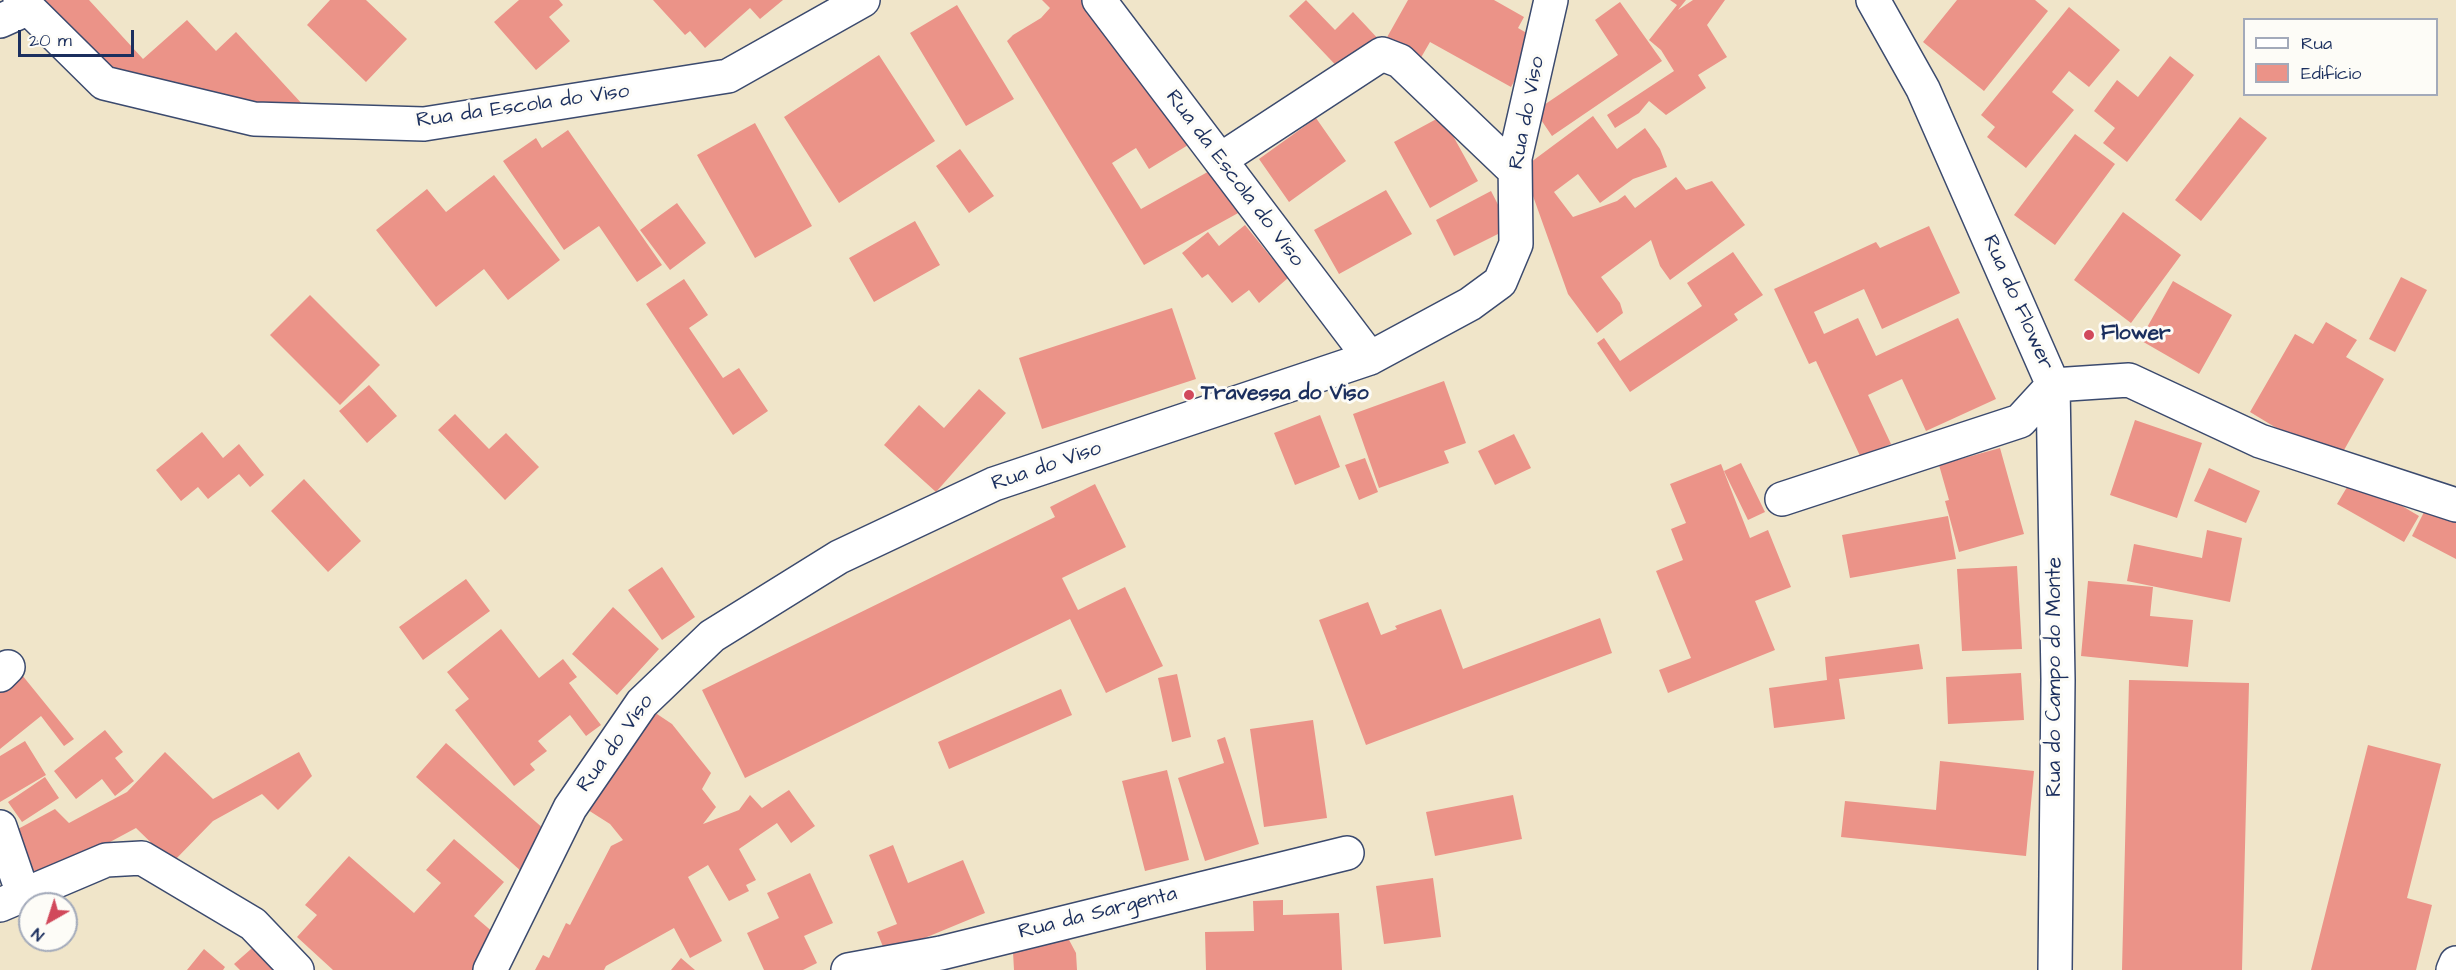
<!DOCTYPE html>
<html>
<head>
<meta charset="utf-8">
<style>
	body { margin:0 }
	#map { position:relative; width:2456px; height:970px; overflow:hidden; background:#f0e5c9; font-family:"Architects Daughter",sans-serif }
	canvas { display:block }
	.legend { position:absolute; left:2243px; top:18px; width:195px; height:78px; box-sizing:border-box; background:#fdfcf7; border:2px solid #a3aaba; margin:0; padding:8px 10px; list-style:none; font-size:18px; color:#1b2f5e }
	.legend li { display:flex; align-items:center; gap:12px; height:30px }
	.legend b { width:30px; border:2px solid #a3aaba }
	.north { position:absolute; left:18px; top:892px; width:60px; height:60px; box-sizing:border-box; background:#fdfcf7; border:2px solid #a3aaba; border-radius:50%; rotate:219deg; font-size:16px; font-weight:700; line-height:24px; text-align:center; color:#1b2f5e }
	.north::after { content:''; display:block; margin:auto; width:21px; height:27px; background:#d1495b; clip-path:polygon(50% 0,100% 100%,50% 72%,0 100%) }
	.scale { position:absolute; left:18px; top:30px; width:116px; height:27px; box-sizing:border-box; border:3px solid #1b2f5e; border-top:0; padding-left:8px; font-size:18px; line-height:21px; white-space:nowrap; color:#1b2f5e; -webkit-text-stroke:4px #fdfcf7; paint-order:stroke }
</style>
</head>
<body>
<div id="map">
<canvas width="2456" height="970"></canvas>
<ul class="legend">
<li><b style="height:8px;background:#fff"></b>Rua</li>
<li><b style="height:16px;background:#eb9388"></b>Edifício</li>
</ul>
<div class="north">N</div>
<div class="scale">20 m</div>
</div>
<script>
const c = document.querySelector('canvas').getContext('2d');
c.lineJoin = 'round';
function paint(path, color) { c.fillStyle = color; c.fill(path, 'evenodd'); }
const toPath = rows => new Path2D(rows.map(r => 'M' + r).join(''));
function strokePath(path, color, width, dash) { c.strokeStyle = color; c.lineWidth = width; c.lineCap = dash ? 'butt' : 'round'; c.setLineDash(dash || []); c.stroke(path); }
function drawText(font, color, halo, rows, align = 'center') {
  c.font = font + ' "Architects Daughter",sans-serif'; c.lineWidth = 6; c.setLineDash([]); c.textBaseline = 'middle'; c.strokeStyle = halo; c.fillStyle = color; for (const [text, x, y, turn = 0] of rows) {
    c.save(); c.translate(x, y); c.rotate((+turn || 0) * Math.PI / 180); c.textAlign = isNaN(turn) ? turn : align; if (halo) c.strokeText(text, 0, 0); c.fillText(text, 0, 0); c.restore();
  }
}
paint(toPath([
	[31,0,89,0,143,59,187,20,216,51,236,32,326,130,94,69],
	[330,0,366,0,407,39,366,82,307,25],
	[519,0,559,0,563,5,549,17,570,41,536,70,494,22],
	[653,0,783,0,760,19,750,8,705,48,690,31,685,35],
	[1042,0,1083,0,1193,142,1149,169,1136,148,1112,163,1141,209,1213,169,1240,212,1144,265,1007,41,1013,35,1041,18,1050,8],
	[1306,0,1335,30,1353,12,1382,43,1347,77,1289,16],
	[1408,0,1494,0,1524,17,1518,28,1537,39,1511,87,1430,42,1415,68,1381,48],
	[1670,0,1686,0,1678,10,1693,0,1725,0,1707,25,1727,57,1698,75,1706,88,1666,115,1649,101,1639,113,1615,128,1607,115,1674,71,1661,50,1649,40,1677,5],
	[1957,0,2035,0,2048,11,1984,91,1923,42],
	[1620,2,1662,61,1552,136,1535,111,1618,55,1595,20],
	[957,5,1014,99,966,126,910,33],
	[2069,7,2120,50,2089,87,2069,71,2052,92,2074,110,2026,168,1987,137,1995,127,1981,115],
	[879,55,935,141,839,203,784,117],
	[2170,56,2194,75,2127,162,2103,143,2115,128,2094,111,2117,80,2138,97],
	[1442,116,1478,181,1430,208,1394,142],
	[1593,116,1617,149,1645,128,1660,149,1667,167,1633,179,1600,203,1578,174,1554,192,1573,217,1617,201,1625,195,1635,208,1676,177,1686,190,1712,181,1745,225,1670,280,1660,266,1651,240,1601,277,1620,303,1623,313,1597,333,1568,294,1523,168],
	[2240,117,2267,138,2201,221,2175,200],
	[1316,118,1346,161,1289,202,1259,159],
	[755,123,812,226,755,258,697,155],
	[568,130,662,265,637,282,599,226,564,250,503,161,536,138,542,148],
	[2075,134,2115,164,2055,245,2014,215],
	[960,149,994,196,969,213,936,166],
	[494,175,560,260,508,300,484,269,436,307,376,230,427,189,446,212],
	[1386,190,1412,234,1339,274,1314,230],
	[1491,191,1510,228,1454,256,1436,220],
	[677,203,706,243,670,270,640,230],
	[2123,212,2181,255,2131,323,2074,280],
	[915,221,940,265,874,302,849,258],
	[1245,225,1288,278,1259,303,1249,290,1232,303,1208,274,1202,278,1182,253,1208,232,1219,246],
	[1929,226,1960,293,1882,329,1864,289,1814,312,1824,334,1858,318,1876,356,1958,318,1996,399,1926,431,1902,379,1868,395,1891,444,1861,458,1816,361,1809,364,1774,289,1876,242,1880,248],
	[1733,252,1763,295,1734,314,1738,320,1630,392,1597,343,1604,338,1620,361,1702,306,1687,283],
	[2401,277,2427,290,2395,352,2369,339],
	[684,279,708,315,689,328,723,378,739,368,768,411,733,435,646,304],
	[2173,281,2232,315,2199,374,2140,340],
	[310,295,380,365,340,405,270,335],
	[1172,308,1196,379,1042,429,1019,358],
	[2326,322,2357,340,2346,357,2384,379,2339,459,2290,432,2288,435,2250,412,2295,334,2313,344],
	[1444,381,1466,443,1444,451,1449,463,1379,488,1353,414],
	[369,385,397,416,367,443,339,411],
	[979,389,1006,413,936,492,884,445,919,405,944,428],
	[455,414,489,449,506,433,539,467,505,500,438,430],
	[1320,415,1340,467,1295,485,1274,433],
	[2135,420,2202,443,2177,518,2110,495],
	[202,432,223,458,239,444,264,475,250,487,239,474,208,499,198,487,181,501,156,470],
	[1514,434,1531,468,1495,485,1478,451],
	[2000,448,2024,534,1959,552,1945,501,1949,500,1939,465],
	[1365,458,1378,492,1359,500,1345,465],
	[1741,463,1765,512,1748,520,1724,471],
	[1721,464,1750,538,1768,530,1791,587,1755,601,1775,650,1668,693,1659,670,1691,658,1656,571,1683,560,1671,529,1686,523,1670,484],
	[2209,468,2260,491,2246,523,2194,501],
	[2353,477,2419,516,2404,542,2337,504],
	[304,479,361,541,328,572,271,511],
	[1095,484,1126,547,1062,578,1078,610,1125,587,1163,666,1106,693,1070,619,745,778,702,690,1055,517,1050,507],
	[2428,504,2456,517,2456,559,2412,536],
	[1948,516,1956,559,1850,578,1842,535],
	[2207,530,2242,538,2230,602,2127,581,2134,544,2202,558],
	[2017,566,2022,649,1962,651,1957,569],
	[662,567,695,617,662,640,628,590],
	[466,579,490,611,423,660,399,627],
	[2088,581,2153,587,2150,616,2193,620,2188,667,2081,656],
	[1368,602,1381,635,1397,629,1395,626,1441,609,1463,669,1600,618,1612,653,1366,745,1319,620],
	[613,607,659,649,617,695,572,654],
	[501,629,539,678,563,659,577,677,569,683,601,725,586,736,570,715,538,741,547,751,530,764,535,770,514,786,455,710,469,699,447,672],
	[1919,644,1923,669,1839,679,1845,719,1774,728,1769,688,1827,680,1825,657],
	[2021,673,2024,720,1948,724,1946,677],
	[1177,674,1191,737,1172,742,1158,678],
	[22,675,74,739,64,746,41,716,0,749,0,692],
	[2129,680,2249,683,2242,970,2122,970],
	[1061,689,1072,715,949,769,938,742],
	[651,710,672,724,711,773,702,789,716,807,703,824,739,810,750,795,762,808,789,790,815,826,791,843,777,823,739,849,756,880,746,885,749,891,729,901,708,865,688,877,722,941,690,958,674,928,606,966,604,970,535,970,543,955,549,958,566,923,570,925,611,846,623,840,610,824,588,810],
	[1313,720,1327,818,1264,827,1250,729],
	[105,730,123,752,115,758,134,781,115,796,102,779,76,799,54,771],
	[1225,737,1259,844,1205,861,1178,778,1224,763,1217,740],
	[25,741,46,775,0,802,0,756],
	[446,743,553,837,522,872,416,777],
	[2368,745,2441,764,2407,898,2432,905,2416,970,2311,970],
	[165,752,213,799,299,752,312,776,278,810,262,794,213,821,172,863,136,828,32,884,5,836,55,809,69,823,127,792],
	[1940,761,2034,771,2026,856,1841,837,1845,801,1936,810],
	[1167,770,1189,860,1145,871,1122,781],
	[45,777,59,798,22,822,8,802],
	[1513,795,1522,839,1435,856,1426,812],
	[454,839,504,882,474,916,501,939,473,970,333,970,297,937,317,915,305,905,349,856,414,913,441,883,426,870],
	[893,845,908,883,963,860,985,913,886,954,877,932,897,924,869,855],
	[810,873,833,923,804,936,817,963,803,970,764,970,747,933,779,918,767,893],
	[1433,878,1441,937,1384,944,1376,886],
	[1283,900,1283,915,1339,913,1342,970,1206,970,1205,932,1254,931,1253,901],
	[1068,938,1076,953,1077,970,1014,970,1013,952],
	[259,942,285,970,240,970,234,964],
	[204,949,225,967,223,970,187,970],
	[681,958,695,970,671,970]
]), '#eb9388');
const street = toPath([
	[20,0,104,83,254,119,424,124,728,76,863,0],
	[1099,0,1370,358],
	[1873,0,1923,89,2053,385,2058,680,2055,970],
	[0,21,29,8],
	[1220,160,1382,54,1400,61,1515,171],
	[2053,385,2129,380,2260,441,2456,505],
	[1782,499,2020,421,2053,385],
	[0,675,8,667],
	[0,827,23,894],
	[0,905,106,860,142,858,253,924,297,970],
	[490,970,570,808,642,703,712,636,839,557,994,484,1370,358,1470,304,1500,282,1516,244,1515,158,1551,0],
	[848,970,941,953,1347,853],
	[2453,970,2456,963]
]);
strokePath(street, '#3b4a6e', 36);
strokePath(street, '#fff', 33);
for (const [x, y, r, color] of [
	[2089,335,6,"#d1495b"],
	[1189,395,6,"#d1495b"]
]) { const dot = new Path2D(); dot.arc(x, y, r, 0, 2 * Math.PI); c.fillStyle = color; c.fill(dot); strokePath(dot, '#fdfcf7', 2); }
drawText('21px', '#1b2f5e', '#fdfcf7', [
	["Rua da Escola do Viso",523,107,-8],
	["Rua do Viso",1528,113,-79],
	["Rua da Escola do Viso",1234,179,53],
	["Rua do Flower",2017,303,66],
	["Rua do Viso",1047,467,-19],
	["Rua do Campo do Monte",2056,677,-90],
	["Rua do Viso",616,744,-54],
	["Rua da Sargenta",1098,914,-14]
]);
drawText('bold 21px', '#1b2f5e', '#fdfcf7', [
	["Flower",2101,335],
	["Travessa do Viso",1201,395]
], 'left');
</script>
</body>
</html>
